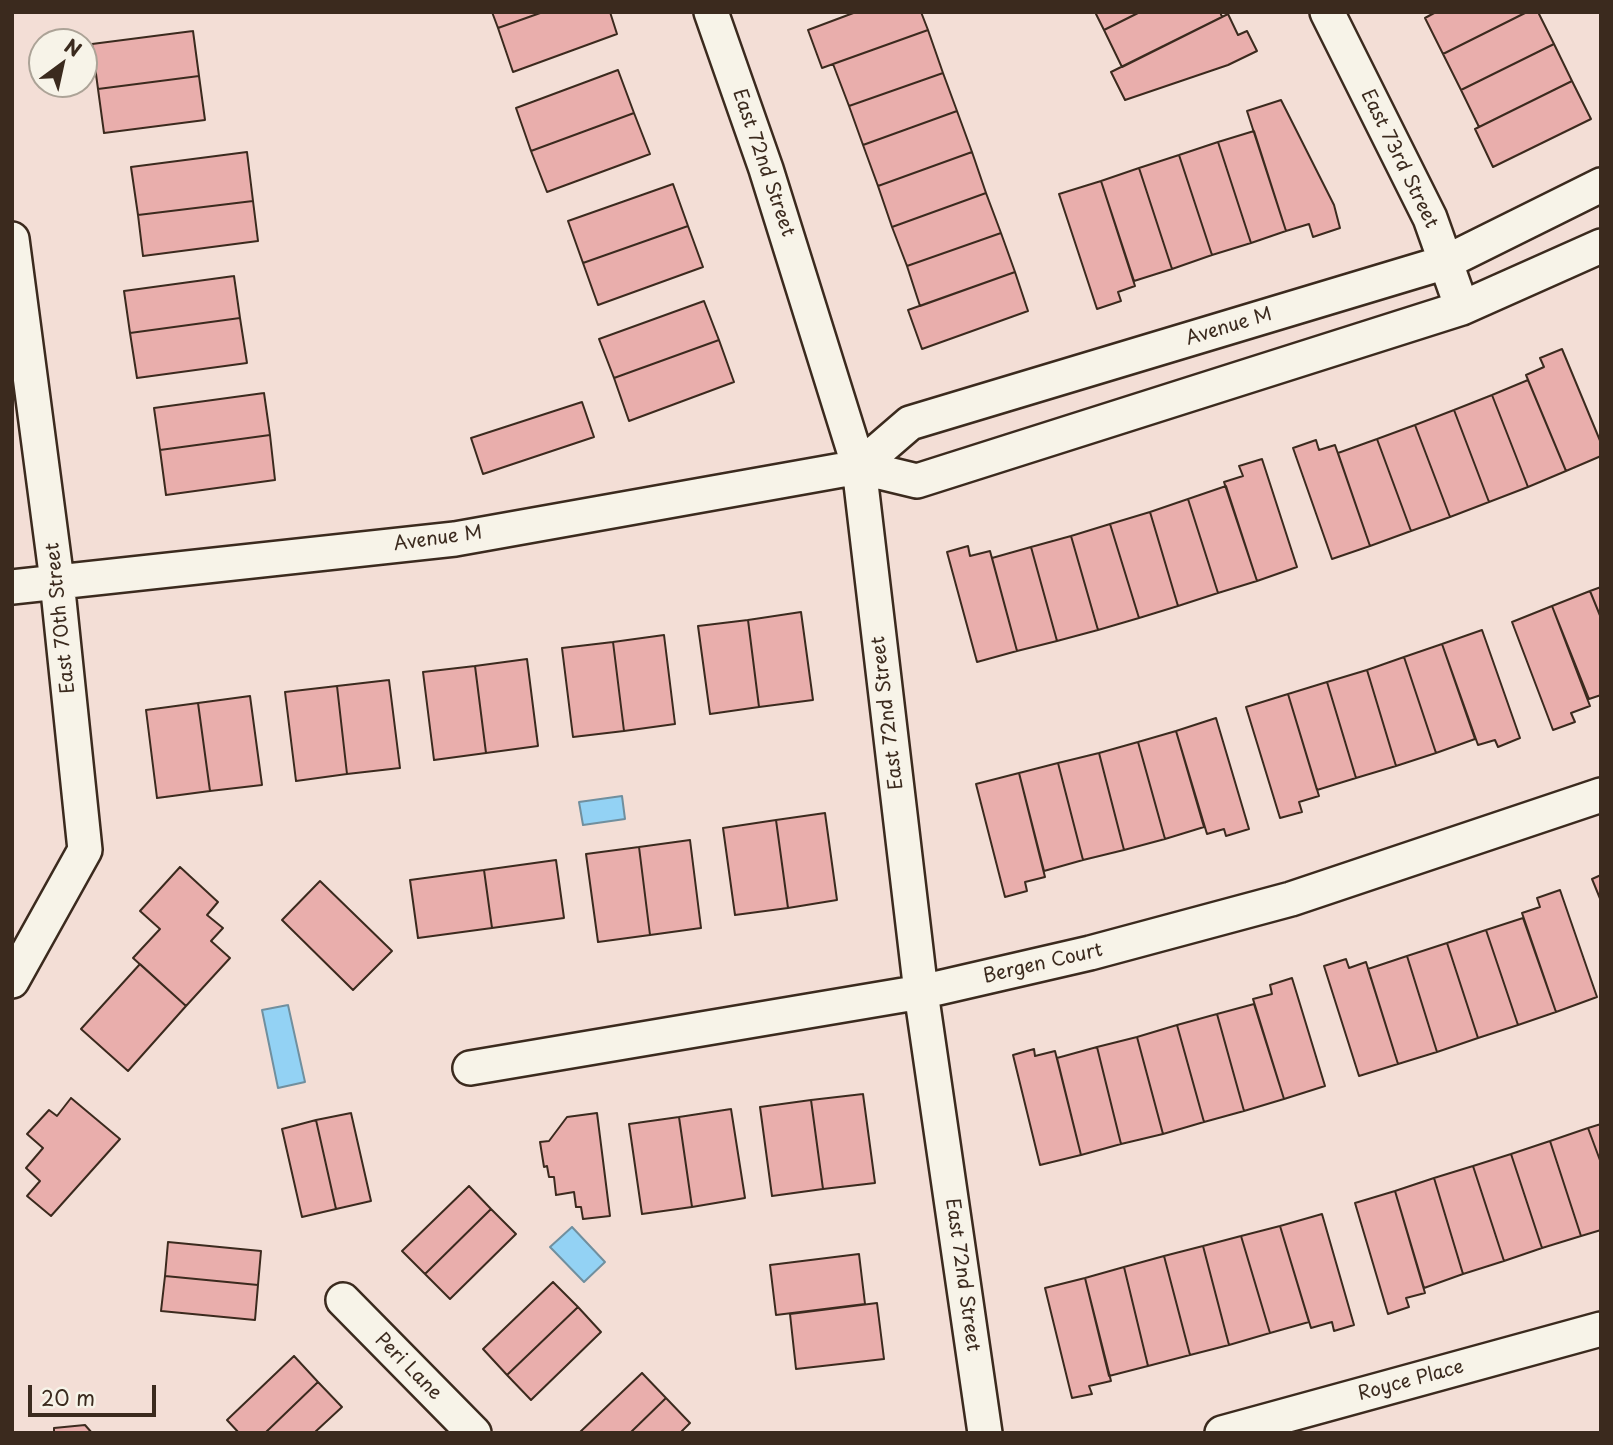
<!DOCTYPE html>
<html>
<head>
<meta charset="utf-8">
<style>
	body { margin:0 }
	#map { position:relative; width:1613px; height:1445px; overflow:hidden; background:#f3ded6; font-family:"Playpen Sans",sans-serif }
	canvas { display:block }
	.frame { position:absolute; inset:0; border:14px solid #3b2a1e; pointer-events:none }
	.north { position:absolute; left:28px; top:28px; width:70px; height:70px; box-sizing:border-box; background:#f7f3e8; border:2px solid #aca397; border-radius:50%; rotate:33deg; font-size:19px; font-weight:700; line-height:28px; text-align:center; color:#3b2a1e }
	.north::after { content:''; display:block; margin:auto; width:24px; height:32px; background:#3b2a1e; clip-path:polygon(50% 0,100% 100%,50% 72%,0 100%) }
	.scale { position:absolute; left:28px; top:1385px; width:128px; height:32px; box-sizing:border-box; border:4px solid #3b2a1e; border-top:0; padding-left:9px; font-size:21px; line-height:24px; white-space:nowrap; color:#3b2a1e; -webkit-text-stroke:5px #f7f3e8; paint-order:stroke }
</style>
</head>
<body>
<div id="map">
<canvas width="1613" height="1445"></canvas>
<div class="frame"></div>
<div class="north">N</div>
<div class="scale">20 m</div>
</div>
<script>
const c = document.querySelector('canvas').getContext('2d');
c.lineJoin = 'round';
function paint(path, color) { c.fillStyle = color; c.fill(path, 'evenodd'); }
const toPath = rows => new Path2D(rows.map(r => 'M' + r).join(''));
function strokePath(path, color, width, dash) { c.strokeStyle = color; c.lineWidth = width; c.lineCap = dash ? 'butt' : 'round'; c.setLineDash(dash || []); c.stroke(path); }
function drawText(font, color, halo, rows, align = 'center') {
  c.font = font + ' "Playpen Sans",sans-serif'; c.lineWidth = 5; c.setLineDash([]); c.textBaseline = 'middle'; c.strokeStyle = halo; c.fillStyle = color; for (const [text, x, y, turn = 0] of rows) {
    c.save(); c.translate(x, y); c.rotate((+turn || 0) * Math.PI / 180); c.textAlign = isNaN(turn) ? turn : align; if (halo) c.strokeText(text, 0, 0); c.fillText(text, 0, 0); c.restore();
  }
}
const water = toPath([
	[622,796,625,819,583,825,579,802,622,796],
	[288,1005,305,1082,278,1088,262,1010,288,1005],
	[572,1227,605,1262,584,1282,550,1247,572,1227]
]);
paint(water, '#93d2f4');
strokePath(water, '#708f9e', 2);
const building = toPath([
	[492,12,543,12,498,28,492,12],
	[543,12,610,12,617,34,513,72,498,28,543,12],
	[856,12,921,12,928,30,822,68,808,30,856,12],
	[1095,12,1140,12,1104,30,1095,12],
	[1140,12,1220,12,1222,17,1122,67,1104,30,1140,12],
	[1436,12,1527,12,1443,54,1425,18,1436,12],
	[1527,12,1538,12,1554,44,1461,90,1443,54,1527,12],
	[1228,14,1238,35,1247,31,1257,51,1228,65,1125,100,1111,72,1228,14],
	[928,30,943,73,849,106,833,64,928,30],
	[193,31,199,76,98,89,92,44,193,31],
	[1554,44,1572,81,1479,127,1461,90,1554,44],
	[618,70,634,113,531,151,516,108,618,70],
	[943,73,957,111,863,145,849,106,943,73],
	[199,76,205,120,104,133,98,89,199,76],
	[1572,81,1591,119,1493,167,1475,129,1572,81],
	[1281,100,1334,205,1340,228,1313,237,1309,224,1286,231,1247,111,1281,100],
	[957,111,972,152,878,186,863,145,957,111],
	[634,113,650,154,547,192,531,151,634,113],
	[1254,131,1286,231,1251,243,1218,142,1254,131],
	[1218,142,1251,243,1212,255,1179,155,1218,142],
	[247,152,253,201,138,215,131,167,247,152],
	[972,152,986,193,892,227,878,186,972,152],
	[1179,155,1212,255,1172,269,1139,168,1179,155],
	[1139,168,1172,269,1134,281,1101,181,1139,168],
	[1101,181,1135,286,1118,292,1121,301,1097,309,1059,194,1101,181],
	[673,184,688,226,583,263,568,221,673,184],
	[986,193,1001,233,907,266,892,227,986,193],
	[253,201,258,241,143,256,138,215,253,201],
	[688,226,703,267,598,305,583,263,688,226],
	[1001,233,1015,272,920,306,907,266,1001,233],
	[1015,272,1028,311,922,349,908,310,1015,272],
	[234,276,240,318,130,333,124,291,234,276],
	[704,301,719,340,614,378,599,339,704,301],
	[240,318,247,363,137,378,130,333,240,318],
	[719,340,734,382,629,421,614,378,719,340],
	[1562,349,1601,443,1601,456,1566,471,1526,375,1544,367,1540,358,1562,349],
	[1528,380,1566,471,1528,487,1492,395,1528,380],
	[264,393,270,435,160,450,154,408,264,393],
	[1492,395,1528,487,1489,502,1454,410,1492,395],
	[582,402,594,437,483,474,471,438,582,402],
	[1454,410,1489,502,1450,517,1415,425,1454,410],
	[1415,425,1450,517,1411,531,1377,439,1415,425],
	[270,435,275,480,166,495,160,450,270,435],
	[1377,439,1411,531,1370,546,1338,453,1377,439],
	[1316,440,1319,450,1335,445,1370,546,1332,559,1293,448,1316,440],
	[1262,459,1297,567,1257,581,1224,482,1243,476,1239,466,1262,459],
	[1226,486,1257,581,1218,593,1188,499,1226,486],
	[1188,499,1218,593,1178,606,1150,512,1188,499],
	[1150,512,1178,606,1139,618,1110,524,1150,512],
	[1110,524,1139,618,1098,630,1071,536,1110,524],
	[1071,536,1098,630,1057,641,1031,547,1071,536],
	[968,546,970,556,990,551,1017,651,977,662,947,552,968,546],
	[1031,547,1057,641,1017,651,992,558,1031,547],
	[1601,587,1601,618,1590,591,1601,587],
	[1590,591,1601,618,1601,695,1589,699,1552,606,1590,591],
	[1552,606,1590,706,1571,713,1575,722,1553,730,1512,622,1552,606],
	[801,612,813,700,759,707,748,620,801,612],
	[748,620,759,707,710,714,698,626,748,620],
	[1482,630,1520,738,1498,747,1495,740,1478,745,1442,644,1482,630],
	[664,635,675,724,624,731,613,642,664,635],
	[613,642,624,731,573,737,562,648,613,642],
	[1442,644,1475,739,1436,753,1404,657,1442,644],
	[1404,657,1436,753,1396,766,1367,670,1404,657],
	[527,659,538,746,486,753,475,666,527,659],
	[475,666,486,753,434,760,423,672,475,666],
	[1367,670,1396,766,1356,778,1327,682,1367,670],
	[389,680,400,768,347,774,337,686,389,680],
	[1327,682,1356,778,1317,790,1288,694,1327,682],
	[337,686,347,774,296,781,285,692,337,686],
	[1288,694,1319,796,1299,802,1302,812,1280,818,1246,707,1288,694],
	[250,696,262,785,210,791,198,703,250,696],
	[198,703,210,791,157,798,146,710,198,703],
	[1216,718,1249,829,1226,836,1224,829,1207,834,1176,731,1216,718],
	[1176,731,1204,827,1165,839,1138,742,1176,731],
	[1138,742,1165,839,1124,850,1099,753,1138,742],
	[1099,753,1124,850,1083,860,1058,763,1099,753],
	[1058,763,1083,860,1044,871,1019,773,1058,763],
	[1019,773,1045,877,1025,882,1027,891,1005,897,976,784,1019,773],
	[825,813,837,900,788,908,776,820,825,813],
	[776,820,788,908,735,915,723,828,776,820],
	[690,840,701,928,650,935,639,847,690,840],
	[639,847,650,935,598,942,586,854,639,847],
	[556,860,564,918,492,928,484,870,556,860],
	[180,867,218,902,207,915,223,928,211,941,230,958,186,1006,133,958,160,929,140,911,180,867],
	[484,870,492,928,418,938,410,880,484,870],
	[1601,875,1601,901,1592,879,1601,875],
	[320,881,392,951,353,990,282,920,320,881],
	[1560,890,1597,997,1556,1012,1522,913,1540,907,1537,898,1560,890],
	[1523,918,1556,1012,1518,1025,1486,930,1523,918],
	[1486,930,1518,1025,1478,1038,1447,943,1486,930],
	[1447,943,1478,1038,1437,1052,1407,956,1447,943],
	[1407,956,1437,1052,1398,1064,1368,969,1407,956],
	[1346,959,1349,968,1366,962,1398,1064,1359,1076,1324,966,1346,959],
	[140,964,186,1006,128,1071,81,1029,140,964],
	[1292,978,1325,1086,1284,1099,1253,999,1272,994,1270,985,1292,978],
	[1254,1004,1284,1099,1244,1111,1217,1014,1254,1004],
	[1217,1014,1244,1111,1204,1122,1177,1025,1217,1014],
	[1177,1025,1204,1122,1163,1134,1137,1037,1177,1025],
	[1137,1037,1163,1134,1121,1144,1097,1047,1137,1037],
	[1097,1047,1121,1144,1081,1155,1057,1058,1097,1047],
	[1034,1049,1035,1056,1055,1051,1081,1155,1040,1165,1013,1055,1034,1049],
	[863,1094,875,1183,823,1189,811,1100,863,1094],
	[71,1098,120,1139,51,1216,27,1196,40,1181,26,1168,43,1148,27,1134,49,1110,57,1116,71,1098],
	[811,1100,823,1189,772,1196,760,1107,811,1100],
	[731,1109,745,1198,692,1207,679,1117,731,1109],
	[351,1113,371,1201,336,1209,316,1120,351,1113],
	[597,1113,610,1216,583,1219,581,1207,576,1207,574,1192,556,1195,554,1177,549,1177,547,1166,544,1167,540,1142,549,1141,567,1117,597,1113],
	[679,1117,692,1207,642,1214,629,1124,679,1117],
	[316,1120,336,1209,302,1217,282,1129,316,1120],
	[1601,1124,1601,1163,1588,1128,1601,1124],
	[1588,1128,1601,1163,1601,1230,1581,1236,1550,1141,1588,1128],
	[1550,1141,1581,1236,1542,1248,1511,1154,1550,1141],
	[1511,1154,1542,1248,1504,1261,1473,1166,1511,1154],
	[1473,1166,1504,1261,1463,1274,1434,1178,1473,1166],
	[1434,1178,1463,1274,1424,1288,1395,1191,1434,1178],
	[469,1186,491,1209,425,1274,402,1251,469,1186],
	[1395,1191,1425,1293,1406,1298,1409,1307,1388,1314,1355,1203,1395,1191],
	[491,1209,516,1234,450,1299,425,1274,491,1209],
	[1322,1214,1354,1325,1334,1331,1332,1322,1311,1328,1280,1226,1322,1214],
	[1280,1226,1309,1322,1270,1333,1241,1236,1280,1226],
	[1241,1236,1270,1333,1229,1345,1203,1246,1241,1236],
	[168,1242,261,1251,258,1285,165,1276,168,1242],
	[1203,1246,1229,1345,1190,1355,1164,1256,1203,1246],
	[859,1254,865,1304,776,1315,770,1265,859,1254],
	[1164,1256,1190,1355,1148,1366,1124,1267,1164,1256],
	[1124,1267,1148,1366,1109,1376,1085,1278,1124,1267],
	[165,1276,258,1285,255,1320,161,1311,165,1276],
	[1085,1278,1111,1381,1089,1386,1092,1394,1072,1398,1045,1288,1085,1278],
	[553,1282,578,1307,507,1375,483,1349,553,1282],
	[877,1303,884,1359,796,1369,790,1314,877,1303],
	[578,1307,601,1332,531,1400,507,1375,578,1307],
	[294,1356,318,1382,265,1433,239,1433,227,1420,294,1356],
	[642,1373,666,1398,630,1433,579,1433,642,1373],
	[318,1382,342,1407,314,1433,265,1433,318,1382],
	[666,1398,690,1423,680,1433,630,1433,666,1398],
	[85,1425,92,1433,54,1433,54,1428,85,1425]
]);
paint(building, '#e9aeac');
strokePath(building, '#3b2a1e', 2);
const street = toPath([
	[711,12,766,169,859,467,921,992,985,1433],
	[1327,12,1430,218,1462,308],
	[12,239,57,581,85,850,12,981],
	[859,467,910,423,1446,262,1601,185],
	[12,587,455,539,859,467,917,481,1462,308,1601,246],
	[470,1068,921,992,1090,953,1291,899,1601,795],
	[343,1300,474,1433],
	[1222,1433,1601,1329]
]);
strokePath(street, '#3b2a1e', 38);
strokePath(street, '#f7f3e8', 33);
drawText('19px', '#3b2a1e', '#f7f3e8', [
	["East 73rd Street",1399,159,64],
	["East 72nd Street",763,163,71],
	["Avenue M",1229,327,-17],
	["Avenue M",438,539,-8],
	["East 70th Street",61,618,-96],
	["East 72nd Street",888,713,-97],
	["Bergen Court",1043,964,-13],
	["East 72nd Street",962,1275,82],
	["Peri Lane",408,1367,45],
	["Royce Place",1411,1381,-15]
]);
</script>
</body>
</html>
